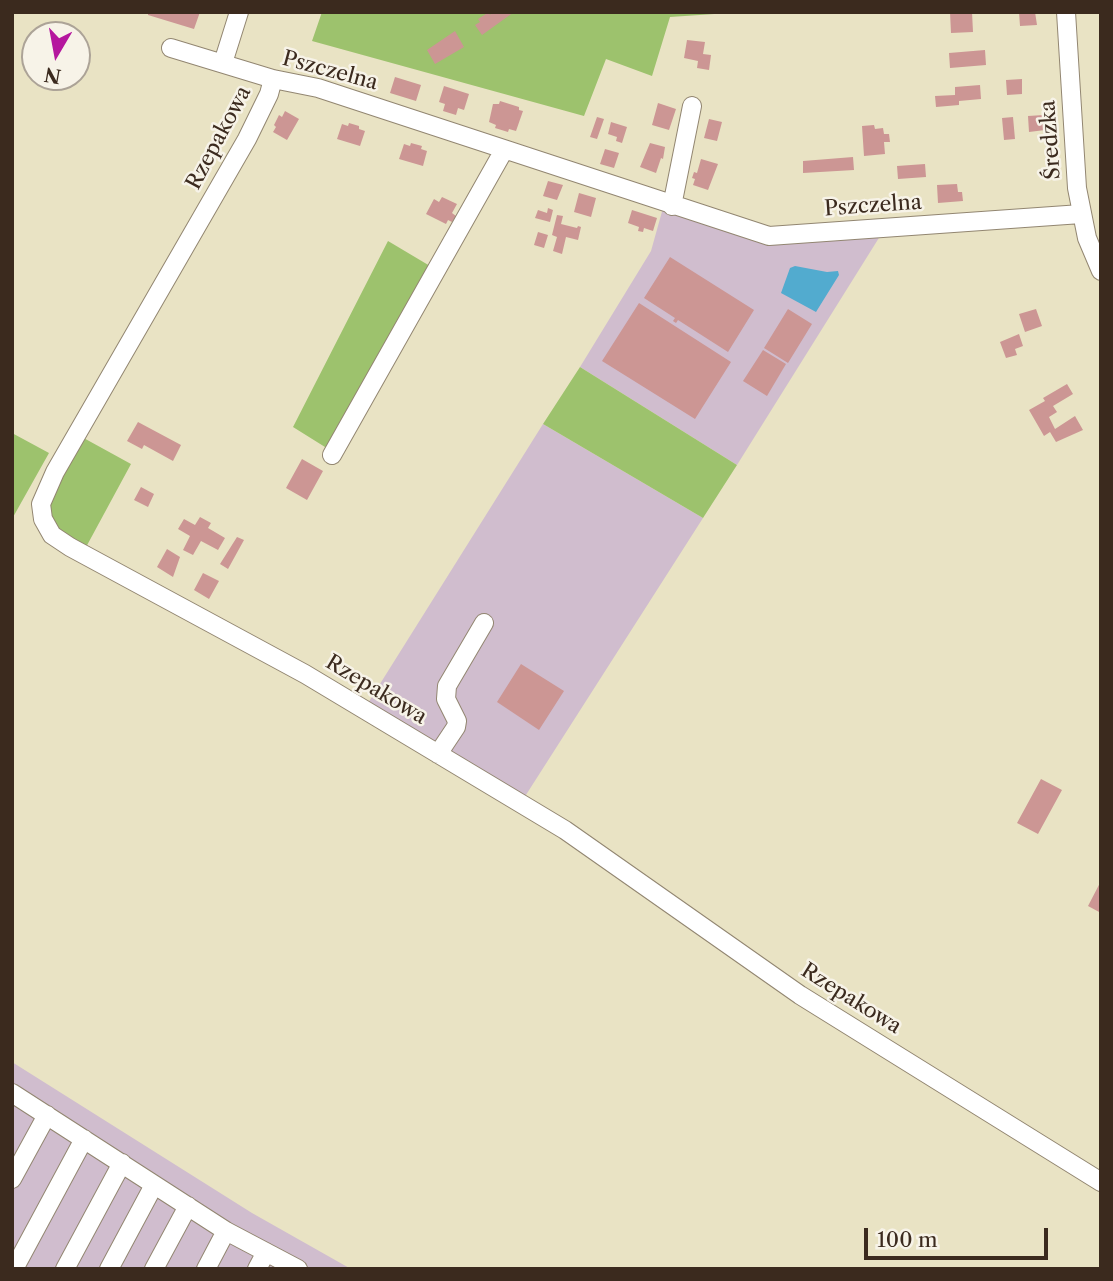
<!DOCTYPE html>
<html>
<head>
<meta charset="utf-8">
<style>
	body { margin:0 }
	#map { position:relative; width:1113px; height:1281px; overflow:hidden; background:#e9e3c4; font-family:"Libre Caslon Text",serif }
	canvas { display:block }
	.frame { position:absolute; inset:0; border:14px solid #3b2a1e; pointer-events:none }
	.north { position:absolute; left:21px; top:21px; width:70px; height:70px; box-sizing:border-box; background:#f7f3e8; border:2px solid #aca397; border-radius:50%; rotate:190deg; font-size:19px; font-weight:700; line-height:28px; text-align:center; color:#3b2a1e }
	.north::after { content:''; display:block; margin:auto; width:24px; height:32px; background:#b5179e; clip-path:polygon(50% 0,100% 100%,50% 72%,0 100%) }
	.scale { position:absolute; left:864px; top:1228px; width:184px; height:32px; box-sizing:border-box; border:4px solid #3b2a1e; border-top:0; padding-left:9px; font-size:21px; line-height:24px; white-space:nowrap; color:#3b2a1e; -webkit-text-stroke:5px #f7f3e8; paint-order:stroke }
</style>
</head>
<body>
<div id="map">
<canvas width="1113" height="1281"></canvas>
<div class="frame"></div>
<div class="north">N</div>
<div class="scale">100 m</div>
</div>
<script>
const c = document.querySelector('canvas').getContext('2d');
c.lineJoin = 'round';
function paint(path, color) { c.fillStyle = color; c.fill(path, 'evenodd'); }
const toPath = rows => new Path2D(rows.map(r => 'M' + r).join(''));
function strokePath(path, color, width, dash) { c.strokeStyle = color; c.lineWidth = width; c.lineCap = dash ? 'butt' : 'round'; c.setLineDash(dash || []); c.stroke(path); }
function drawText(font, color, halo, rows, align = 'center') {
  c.font = font + ' "Libre Caslon Text",serif'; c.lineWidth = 5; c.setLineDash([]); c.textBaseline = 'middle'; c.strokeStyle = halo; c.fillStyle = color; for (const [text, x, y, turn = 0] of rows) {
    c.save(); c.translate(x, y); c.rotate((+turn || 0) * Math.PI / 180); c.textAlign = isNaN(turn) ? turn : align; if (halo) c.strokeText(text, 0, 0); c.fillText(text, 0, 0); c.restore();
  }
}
paint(toPath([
	[663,208,765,240,882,233,737,465,580,367,651,251],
	[543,424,703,518,524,798,368,703],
	[12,1062,252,1213,351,1269,12,1269]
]), '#d0bdce');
paint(toPath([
	[322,12,729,12,729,13,670,17,652,76,606,59,584,116,312,41],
	[388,241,430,266,444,266,341,457,293,427],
	[580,367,737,465,703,518,543,424],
	[12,433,49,453,12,519],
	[80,436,131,464,85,549,58,534,51,513,50,498]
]), '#9dc26d');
paint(toPath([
	[795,266,827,272,838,271,839,275,816,312,781,293,790,268]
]), '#52abcf');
paint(toPath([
	[148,12,200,12,194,29,148,15],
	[489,12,490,15,492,12,514,12,482,35,475,25,480,22,478,19],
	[950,12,972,12,973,32,951,33],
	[1019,12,1035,12,1037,25,1020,26],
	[455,31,464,47,435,64,427,50],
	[687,40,705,42,703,54,711,55,709,70,697,68,698,61,684,58],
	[985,50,986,65,950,68,949,53],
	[395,77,421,85,416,101,390,93],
	[1022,79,1022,94,1007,95,1006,80],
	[980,85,981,99,959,101,959,105,936,107,935,96,955,95,955,87],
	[444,86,469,94,464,110,458,108,456,115,443,111,445,104,439,102],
	[500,101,519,107,519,110,523,111,516,131,509,129,508,132,495,128,496,125,489,122,493,104,499,104],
	[658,103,676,109,669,130,652,125],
	[285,111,299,119,287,140,273,132,276,127,274,125,279,115,282,117],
	[1044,115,1045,130,1029,132,1028,116],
	[597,117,604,119,597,139,590,137],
	[1013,117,1015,139,1004,140,1002,118],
	[709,119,722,122,717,141,704,138],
	[611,122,627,127,622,143,616,141,617,137,608,134],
	[349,123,359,126,359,129,365,131,360,146,337,139,342,124,348,126],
	[874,125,875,129,883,128,884,134,889,134,890,142,884,142,885,154,864,156,862,126],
	[411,143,422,146,421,149,427,151,423,166,399,159,404,144,410,146],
	[650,143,665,147,663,159,661,158,656,173,640,167],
	[605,149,619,153,614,168,600,164],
	[853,157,854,170,803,173,803,161],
	[701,159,718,164,708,190,693,185,695,179,692,178,694,172,697,173],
	[925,164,926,177,898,179,897,166],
	[548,181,563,185,557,200,543,196],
	[957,184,958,192,962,192,963,201,938,203,937,185],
	[579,193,596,198,591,217,574,212],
	[442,197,457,204,452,213,456,216,452,222,448,220,446,224,426,214,434,199,439,202],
	[548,208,553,210,550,222,535,218,538,210,547,213],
	[632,210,657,218,653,231,644,228,643,232,638,231,639,227,628,223],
	[557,215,563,216,561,224,577,228,578,226,581,227,578,240,566,237,562,254,553,251,557,237,552,235],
	[538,232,548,235,544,248,534,245],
	[670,257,754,310,728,352,678,320,676,323,673,321,675,318,644,298],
	[639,303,731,362,695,419,602,361],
	[788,309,812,324,788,363,764,348],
	[1036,309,1042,326,1025,332,1019,314],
	[1019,334,1023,346,1015,349,1017,355,1006,358,1000,342],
	[763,350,786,364,767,396,743,381],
	[1067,384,1073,394,1053,406,1057,412,1049,417,1055,429,1075,416,1083,430,1056,442,1050,432,1044,436,1029,410,1045,401,1043,398],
	[138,422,181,445,173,461,144,445,142,449,127,441],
	[302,459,323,471,307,500,286,488],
	[141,487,154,494,148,507,134,500],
	[200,517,211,523,208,528,225,538,218,550,201,541,193,555,183,550,190,536,178,529,184,519,195,525],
	[237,537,244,540,228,569,220,564],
	[167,549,180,557,173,577,157,567],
	[203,573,219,581,209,599,194,590],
	[521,664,564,691,539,730,497,702],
	[1041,779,1062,790,1038,834,1017,823],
	[1101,881,1101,913,1088,906]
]), '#cc9694');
const minor = toPath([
	[1066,12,1077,188,1087,238,1101,271],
	[171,48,273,79,318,88,769,236,1081,214],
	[223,63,239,12],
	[273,79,269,94,247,139,55,472,41,504,43,519,52,535,70,547,305,674,565,830,800,995,1101,1182],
	[672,206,692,106],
	[332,455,504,150],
	[438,754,456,727,457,721,446,699,447,686,484,623],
	[12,1093,226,1231,298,1269],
	[12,1179,47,1115],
	[14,1269,84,1139],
	[65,1269,122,1163],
	[109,1269,154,1185],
	[154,1269,188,1206],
	[206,1269,226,1231],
	[257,1269,266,1252]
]);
strokePath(minor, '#928671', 20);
strokePath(minor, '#fff', 18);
drawText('21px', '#3b2a1e', '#f7f3e8', [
	["Pszczelna",330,71,15],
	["Rzepakowa",219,138,-62],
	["Średzka",1051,140,-94],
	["Pszczelna",873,206,-4],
	["Rzepakowa",376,690,31],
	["Rzepakowa",851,999,32]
]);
</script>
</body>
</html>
